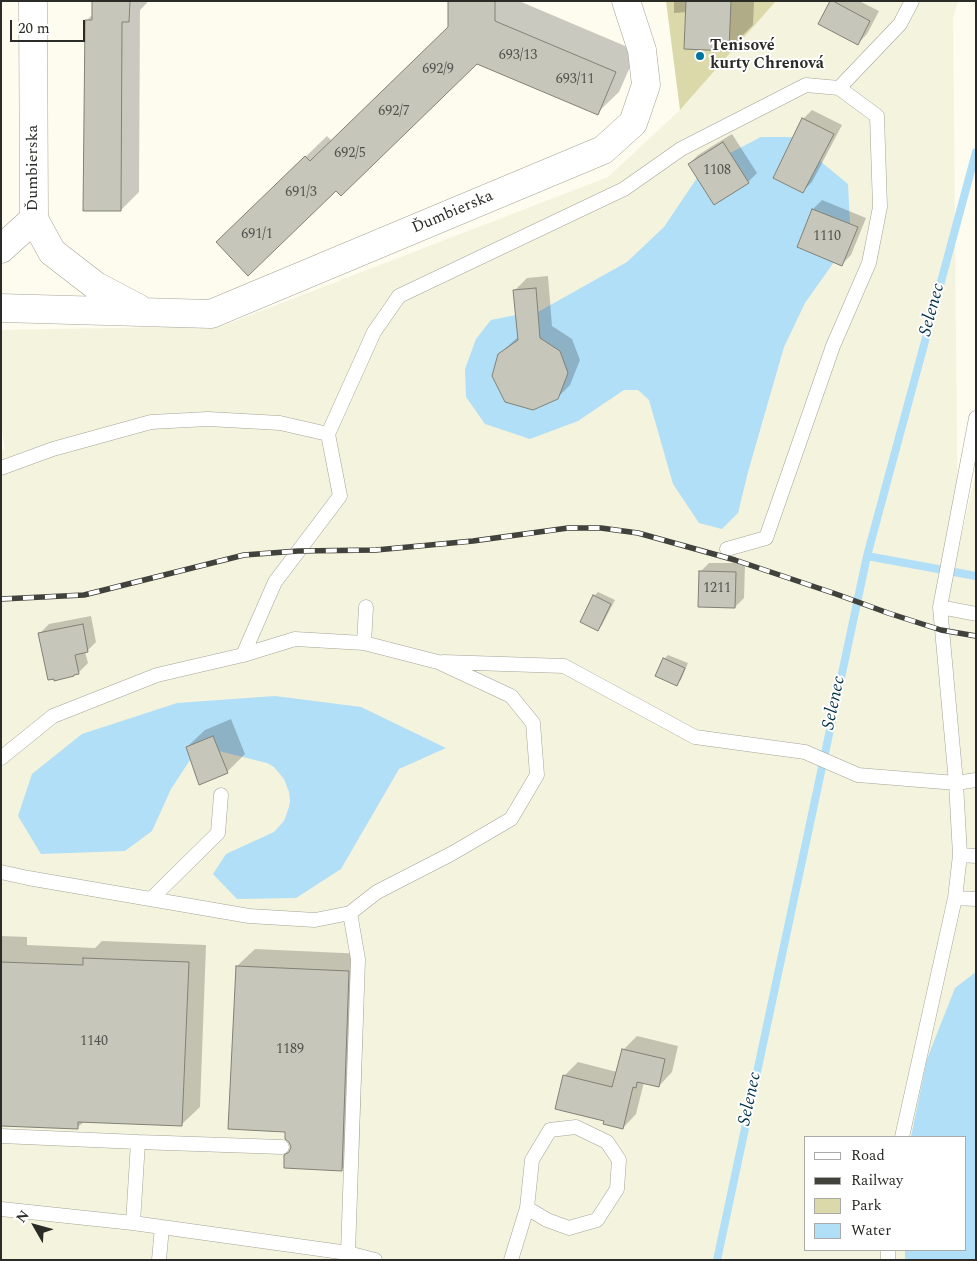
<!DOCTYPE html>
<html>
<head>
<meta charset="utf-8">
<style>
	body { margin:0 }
	#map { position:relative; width:977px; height:1261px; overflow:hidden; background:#fdfcef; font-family:Spectral,serif }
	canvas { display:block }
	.frame { position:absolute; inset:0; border:2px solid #2b2b27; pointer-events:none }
	.legend { position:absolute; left:804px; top:1136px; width:162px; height:115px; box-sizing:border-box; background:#fff; border:1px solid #aaaaa9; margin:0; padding:6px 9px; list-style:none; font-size:15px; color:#2b2b27 }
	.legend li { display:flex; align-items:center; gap:10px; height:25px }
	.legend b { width:25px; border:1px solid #aaaaa9 }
	.north { position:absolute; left:10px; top:1201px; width:50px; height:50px; -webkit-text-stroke:4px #fff; paint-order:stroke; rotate:308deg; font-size:14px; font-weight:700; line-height:20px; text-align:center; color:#2b2b27 }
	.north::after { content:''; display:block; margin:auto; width:18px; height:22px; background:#2b2b27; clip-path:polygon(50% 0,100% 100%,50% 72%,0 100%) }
	.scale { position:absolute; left:10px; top:20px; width:75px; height:22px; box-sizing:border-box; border:2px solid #2b2b27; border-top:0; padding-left:6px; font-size:15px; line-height:18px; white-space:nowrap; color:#2b2b27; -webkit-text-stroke:4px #fff; paint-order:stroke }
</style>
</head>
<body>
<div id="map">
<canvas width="977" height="1261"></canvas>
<div class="frame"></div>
<ul class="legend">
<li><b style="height:6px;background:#fff"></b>Road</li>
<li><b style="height:6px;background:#42423d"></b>Railway</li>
<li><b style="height:14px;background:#dbd8a9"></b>Park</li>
<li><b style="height:14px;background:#b1dff7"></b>Water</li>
</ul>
<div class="north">N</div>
<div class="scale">20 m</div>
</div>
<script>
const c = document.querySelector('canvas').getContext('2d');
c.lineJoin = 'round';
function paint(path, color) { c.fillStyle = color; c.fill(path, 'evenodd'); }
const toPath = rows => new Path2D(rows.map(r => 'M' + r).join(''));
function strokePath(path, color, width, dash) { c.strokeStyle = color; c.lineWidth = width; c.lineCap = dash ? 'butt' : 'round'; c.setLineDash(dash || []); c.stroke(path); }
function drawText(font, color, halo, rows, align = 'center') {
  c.font = font + ' Spectral,serif'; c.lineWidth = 4; c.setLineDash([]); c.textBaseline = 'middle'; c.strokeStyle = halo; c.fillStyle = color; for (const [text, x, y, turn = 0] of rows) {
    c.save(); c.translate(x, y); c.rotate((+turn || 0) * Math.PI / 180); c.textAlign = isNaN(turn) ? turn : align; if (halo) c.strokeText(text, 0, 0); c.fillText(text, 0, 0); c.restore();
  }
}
paint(toPath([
	[776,1,958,1,953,19,958,551,976,472,976,1260,1,1260,1,450,5,450,1,423,1,330,222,326,608,177,680,110],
	[806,1137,966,1137,966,1250,806,1250]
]), '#f4f3de');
paint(toPath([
	[666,1,776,1,680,110]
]), '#dbd8a9');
paint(toPath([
	[761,137,793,137,773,178,803,193,820,161,848,184,850,224,812,209,797,247,834,262,805,303,784,347,748,472,738,513,722,529,699,523,673,484,649,400,638,390,624,390,578,421,530,439,485,424,466,397,465,369,476,339,491,320,516,315,518,340,498,354,492,376,505,402,533,410,558,399,540,338,538,312,627,262,664,227,697,178,714,205,730,153],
	[275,696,361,707,446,748,399,769,341,869,296,898,237,899,213,874,226,854,274,832,284,821,289,807,290,801,289,792,284,779,274,767,267,763,219,751,213,736,186,747,190,760,171,789,152,831,125,851,41,854,18,816,32,774,82,734,177,703],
	[976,972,976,1260,905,1260,905,1250,966,1250,966,1137,911,1137,927,1059,955,988]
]), '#b1dff7');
paint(toPath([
	[93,1,147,1,147,3,140,10,139,192,121,210,86,21,93,14],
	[450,1,519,1,637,51,619,92,597,113,477,63,336,189,239,221,327,136,332,141,449,27],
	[674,1,754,1,753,25,728,50,687,12,674,13],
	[832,1,859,1,879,11,867,34,858,43],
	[812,110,842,125,812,182,803,191,803,119],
	[732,134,757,173,748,182,689,164,698,155],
	[822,200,866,218,851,255,842,264,813,209],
	[548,276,552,326,572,339,580,360,570,385,557,398,499,354,518,337,514,291,527,278],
	[709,563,745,563,744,598,735,607,700,572],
	[598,592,615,600,602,625,598,630,594,596],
	[91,616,96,642,87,651,85,652,88,663,79,672,74,675,40,633,49,624],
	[668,655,688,663,681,680,676,684,664,659],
	[231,719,245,754,227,772,187,747,205,730],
	[1,936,27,937,27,945,95,948,102,941,206,945,200,1107,182,1124,85,1121,78,1127,1,1117],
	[255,949,365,954,359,1153,341,1170,291,1150,292,1147,237,966],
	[637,1036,678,1046,672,1072,659,1086,644,1082,636,1114,623,1128,605,1120,564,1076,578,1062,617,1072,623,1050]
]), '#0003');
strokePath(toPath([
	[867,556,976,576],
	[717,1260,867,556,976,152]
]), '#b1dff7', 8);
const building = toPath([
	[92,1,130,1,129,22,122,22,121,211,83,211,85,20,92,20,92,1],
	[448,1,495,1,495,21,616,72,598,115,477,64,341,196,336,191,248,276,216,242,305,156,310,161,448,27,448,1],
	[686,1,731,1,729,51,684,49,686,1],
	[830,1,833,1,870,21,858,45,818,24,830,1],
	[802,118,834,134,803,193,773,178,802,118],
	[723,142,749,183,714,205,688,164,723,142],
	[812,209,858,227,842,266,797,247,812,209],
	[536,288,540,338,560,351,568,373,558,399,533,410,505,402,492,376,498,354,518,340,513,290,536,288],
	[699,571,736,572,735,608,698,607,699,571],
	[593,595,611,604,598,631,580,622,593,595],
	[83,624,88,652,75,655,79,674,74,675,74,676,54,681,54,679,48,680,38,633,83,624],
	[663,658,685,668,677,686,655,676,663,658],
	[213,736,228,773,199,785,186,747,213,736],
	[83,958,189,962,182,1126,78,1122,78,1129,1,1126,1,962,83,965,83,958],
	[236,966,349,971,342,1171,284,1168,284,1155,289,1152,291,1147,289,1142,285,1139,285,1132,228,1129,236,966],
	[622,1049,665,1059,659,1087,637,1082,636,1088,633,1087,623,1129,603,1124,604,1121,555,1109,563,1075,612,1087,622,1049]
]);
paint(building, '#c7c6ba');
strokePath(building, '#818175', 1);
const service = toPath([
	[839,88,900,24,912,1],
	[1,468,53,449,151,422,208,419,280,423,328,434],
	[940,607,976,614],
	[364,643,366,607],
	[243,655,275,582,340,496,328,434,374,332,399,296,624,189,681,149,806,85,839,88,877,116,880,207,869,263,833,346,766,538,727,549],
	[443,662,564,666,695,737,805,752,858,775,956,783,976,780],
	[1,758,53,716,157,675,243,655,295,639,364,643,438,662,511,696,533,723,537,775,511,819,451,854,377,892,350,913,315,920,249,916,28,878,1,872],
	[960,855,976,856],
	[955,898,976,899],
	[151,899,218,833,221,795],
	[1,1136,138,1142],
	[902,1137,955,898,960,855,956,783,940,607,976,418],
	[1,1209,133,1223,348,1253,375,1260],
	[133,1223,138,1142,282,1147],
	[888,1250,888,1260],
	[159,1260,162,1227],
	[350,1260,348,1253,358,959,350,913],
	[511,1260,527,1208,532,1160,550,1130,576,1127,607,1142,619,1160,617,1189,597,1220,569,1228,547,1220,527,1208]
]);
const minor = toPath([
	[33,1,34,219,52,252,96,286,138,308],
	[1,249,34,219],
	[1,308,211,314,603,150,633,123,646,85,642,50,626,1]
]);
strokePath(service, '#a5a498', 15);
strokePath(minor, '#a5a498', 29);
strokePath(service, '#fff', 14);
strokePath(minor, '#fff', 28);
const rail = toPath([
	[1,599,84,595,244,555,298,551,376,550,473,541,568,528,601,528,638,533,735,560,836,594,888,613,941,630,976,636]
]);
strokePath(rail, '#42423d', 5.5);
strokePath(rail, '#fff', 4, [11]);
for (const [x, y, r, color] of [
	[700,56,5,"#00759e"]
]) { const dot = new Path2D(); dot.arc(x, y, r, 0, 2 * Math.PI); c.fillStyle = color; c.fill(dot); strokePath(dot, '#fff', 2); }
drawText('14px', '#52524c', null, [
	["693/13",518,56],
	["692/9",438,70],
	["693/11",575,80],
	["692/7",394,112],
	["692/5",350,154],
	["1108",717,171],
	["691/3",301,193],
	["691/1",257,235],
	["1110",827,237],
	["1211",717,589],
	["1140",94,1042],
	["1189",290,1050]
]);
drawText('bold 16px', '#2b2b27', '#fff', [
	["Tenisové",710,47],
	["kurty Chrenová",710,65]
], 'left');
drawText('16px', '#2b2b27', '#fff', [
	["Ďumbierska",34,168,-90],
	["Ďumbierska",453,213,-23]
]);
drawText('italic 18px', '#003045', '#fff', [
	["Selenec",933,310,-75],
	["Selenec",835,703,-78],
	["Selenec",751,1099,-78]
]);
</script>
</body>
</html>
